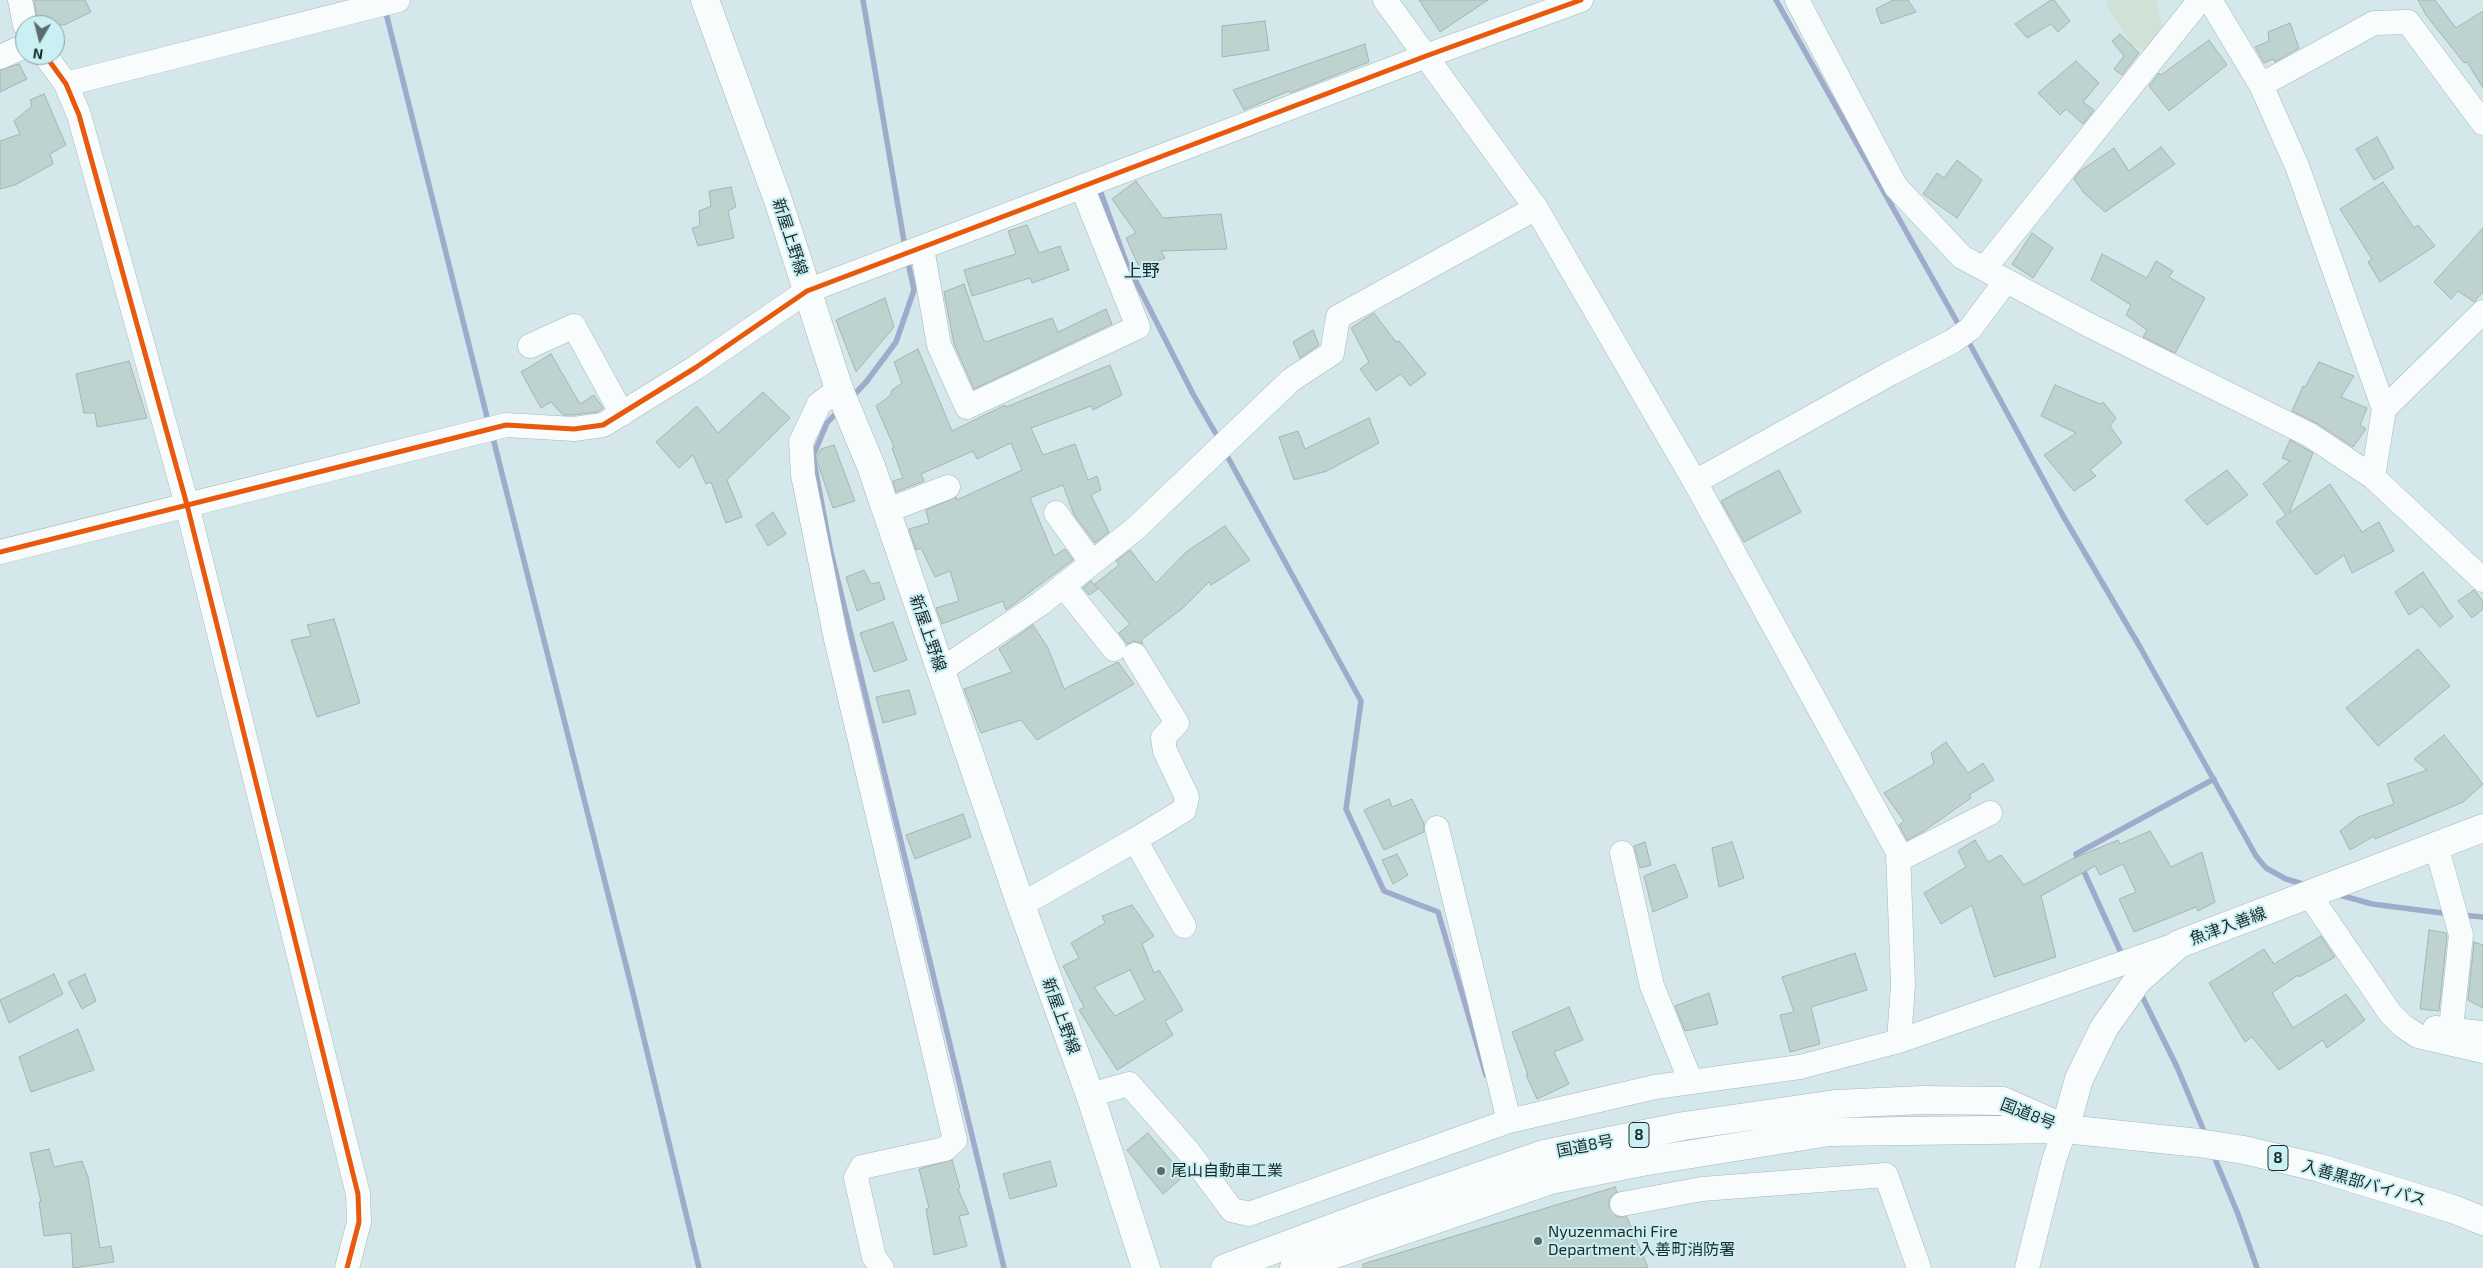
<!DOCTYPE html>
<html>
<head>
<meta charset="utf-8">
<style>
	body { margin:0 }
	#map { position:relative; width:2483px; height:1268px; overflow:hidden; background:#d4e8eb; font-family:"Exo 2",sans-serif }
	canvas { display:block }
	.north { position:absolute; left:15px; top:15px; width:50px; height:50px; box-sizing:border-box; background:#cbf0f4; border:1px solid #85a0a4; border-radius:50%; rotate:188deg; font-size:14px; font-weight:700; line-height:20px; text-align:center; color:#1b292b }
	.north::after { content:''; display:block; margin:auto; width:18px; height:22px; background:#5c6c6e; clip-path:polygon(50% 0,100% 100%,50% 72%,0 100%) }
</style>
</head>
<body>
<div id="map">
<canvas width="2483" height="1268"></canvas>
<div class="north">N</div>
</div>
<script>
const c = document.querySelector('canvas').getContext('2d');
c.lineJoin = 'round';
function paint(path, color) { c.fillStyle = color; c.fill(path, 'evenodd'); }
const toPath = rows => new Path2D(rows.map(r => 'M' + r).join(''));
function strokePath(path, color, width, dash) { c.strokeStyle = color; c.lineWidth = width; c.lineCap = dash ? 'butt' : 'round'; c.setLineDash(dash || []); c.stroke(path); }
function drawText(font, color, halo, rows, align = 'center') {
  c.font = font + ' "Exo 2","Noto Sans JP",sans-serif'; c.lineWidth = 4; c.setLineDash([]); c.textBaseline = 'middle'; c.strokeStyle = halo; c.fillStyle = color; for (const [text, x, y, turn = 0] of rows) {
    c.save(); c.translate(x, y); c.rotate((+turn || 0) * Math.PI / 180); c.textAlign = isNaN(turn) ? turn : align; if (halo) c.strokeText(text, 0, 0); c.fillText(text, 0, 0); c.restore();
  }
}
paint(toPath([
	[2106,0,2157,0,2162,29,2145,50,2131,45,2109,10]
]), '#d0e2d6');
strokePath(toPath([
	[863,0,905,247],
	[1776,0,1961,329],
	[385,9,489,425],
	[1101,193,1126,262,1193,394,1220,441],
	[1966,337,2062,514,2140,647,2256,856,2266,868,2286,879,2306,885],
	[852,397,867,381,896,342,914,290,907,258],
	[840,409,827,423,813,456,830,548,1004,1268],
	[492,434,632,989,699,1268],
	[1225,452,1361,701,1346,809,1384,891,1438,912,1486,1075],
	[2336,894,2372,904,2450,914],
	[2461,915,2483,917],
	[2123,957,2076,854,2214,779],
	[2140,992,2177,1067,2206,1136],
	[2213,1154,2238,1214,2257,1268]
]), '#9eabca', 5.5);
const building = toPath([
	[34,0,85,0,91,12,64,25,38,25,34,0],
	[1419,0,1488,0,1440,32,1419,0],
	[1893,0,1908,0,1916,12,1881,24,1876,9,1893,0],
	[2051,0,2054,0,2070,21,2058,32,2051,24,2027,38,2015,24,2051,0],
	[2418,0,2435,0,2456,28,2483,11,2483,88,2467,62,2464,63,2426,15,2418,0],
	[1265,21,1269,50,1222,57,1222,26,1265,21],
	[2290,23,2299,48,2275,62,2273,59,2264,63,2255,47,2269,41,2268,32,2290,23],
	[2120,34,2139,53,2122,75,2114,69,2124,56,2112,41,2120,34],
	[2209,40,2227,65,2169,111,2149,86,2159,73,2161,75,2209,40],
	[1365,44,1369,62,1290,93,1289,91,1244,110,1233,90,1365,44],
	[2076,61,2099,83,2083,102,2094,110,2083,124,2066,109,2060,115,2038,93,2076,61],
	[19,64,27,79,0,92,0,70,19,64],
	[44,94,66,145,50,154,53,164,15,185,0,189,0,141,20,134,14,121,32,106,30,100,44,94],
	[2377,137,2394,168,2374,180,2356,149,2377,137],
	[2161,147,2175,164,2105,212,2084,193,2074,179,2080,171,2114,148,2129,171,2161,147],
	[1957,160,1982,180,1957,218,1923,194,1937,173,1944,178,1957,160],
	[1136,181,1163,218,1221,214,1227,249,1161,251,1165,258,1140,269,1126,238,1136,233,1112,199,1136,181],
	[2383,182,2414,228,2418,225,2435,246,2380,282,2368,262,2372,259,2340,209,2383,182],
	[731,187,736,207,728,211,734,238,698,246,692,228,700,226,699,211,711,206,709,191,731,187],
	[1027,225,1039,253,1060,246,1069,270,1032,283,1030,278,972,296,964,270,1016,254,1008,231,1027,225],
	[2483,228,2483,292,2474,302,2458,291,2451,299,2434,282,2483,228],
	[2032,233,2053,248,2033,278,2012,264,2032,233],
	[2102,254,2147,278,2156,261,2173,271,2169,277,2205,298,2175,353,2143,337,2147,330,2126,315,2131,305,2091,280,2102,254],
	[964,284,983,339,986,342,1052,318,1058,332,1106,309,1112,324,974,389,954,344,944,292,964,284],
	[885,298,894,327,856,372,836,320,885,298],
	[1374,313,1396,342,1399,341,1426,374,1410,386,1401,374,1376,391,1360,369,1369,362,1351,328,1374,313],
	[1313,330,1319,345,1300,358,1293,342,1313,330],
	[918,349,952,431,1005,405,1006,407,1110,365,1122,395,1093,410,1091,406,1031,428,1043,455,1075,444,1088,480,1097,476,1101,490,1091,495,1109,532,1095,543,1074,515,1063,485,1030,498,1054,556,1065,549,1073,560,1006,610,1003,601,942,624,936,608,959,601,950,571,935,577,921,548,916,550,909,529,929,523,926,510,956,497,957,500,1022,470,1011,443,977,459,973,451,921,474,924,481,896,492,893,481,903,478,892,448,894,447,876,406,891,395,892,390,902,383,894,362,918,349],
	[551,354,580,404,594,395,603,408,598,412,573,415,563,415,551,402,541,408,521,372,551,354],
	[129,361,147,418,97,427,95,413,84,413,76,374,129,361],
	[2319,362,2354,376,2341,397,2367,408,2360,425,2366,429,2353,447,2318,424,2292,411,2303,386,2305,387,2319,362],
	[2055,385,2100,404,2103,402,2116,418,2110,426,2122,443,2090,470,2096,476,2074,491,2044,455,2076,433,2041,416,2055,385],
	[763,392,790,418,727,480,742,517,726,523,711,482,706,484,693,455,679,468,656,442,697,406,718,433,763,392],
	[1369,418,1379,443,1327,471,1294,480,1279,437,1298,431,1305,449,1369,418],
	[2290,440,2313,453,2289,513,2330,484,2362,532,2379,522,2394,551,2352,573,2344,555,2316,575,2276,522,2286,515,2263,484,2290,461,2282,458,2290,440],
	[834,445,855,501,833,508,816,458,821,449,834,445],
	[1779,470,1801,512,1744,542,1721,501,1779,470],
	[2227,470,2248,495,2207,525,2185,500,2227,470],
	[773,512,786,534,768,546,756,525,773,512],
	[1225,526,1250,560,1211,585,1209,582,1183,608,1141,640,1143,644,1134,641,1127,644,1119,633,1130,624,1095,584,1119,565,1116,561,1130,550,1156,583,1186,552,1225,526],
	[864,570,871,584,879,582,885,599,857,611,846,577,864,570],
	[2423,572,2453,617,2440,627,2422,606,2409,615,2395,592,2423,572],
	[1091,581,1098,589,1089,595,1083,588,1091,581],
	[2474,590,2483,601,2483,609,2472,618,2458,601,2474,590],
	[334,619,360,703,317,717,291,640,311,636,307,625,334,619],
	[893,622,907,660,874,672,860,633,893,622],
	[1033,625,1048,648,1064,689,1118,662,1134,684,1037,740,1021,720,981,733,964,689,1012,672,999,649,1033,625],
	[2418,649,2450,686,2378,746,2346,708,2418,649],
	[909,690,916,714,883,723,876,697,909,690],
	[2444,735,2483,784,2463,802,2375,839,2374,836,2350,850,2340,831,2358,817,2394,804,2387,784,2427,770,2414,759,2444,735],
	[1946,742,1968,773,1983,763,1994,780,1969,795,1971,798,1924,831,1907,840,1899,825,1904,821,1884,793,1934,764,1931,753,1946,742],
	[1389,799,1392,807,1412,799,1424,824,1424,832,1384,850,1364,810,1389,799],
	[963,814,971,837,915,859,906,835,963,814],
	[2150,831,2171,867,2202,852,2215,902,2198,911,2196,907,2134,932,2119,899,2136,892,2123,864,2100,875,2095,866,2041,896,2056,957,1994,977,1972,905,1941,924,1924,893,1966,867,1958,851,1975,840,1988,862,2001,855,2024,885,2072,859,2118,840,2120,844,2150,831],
	[1645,842,1651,865,1640,868,1634,846,1645,842],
	[1732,842,1744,878,1719,887,1712,848,1732,842],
	[1397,854,1408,875,1393,884,1382,860,1397,854],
	[1675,864,1688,897,1653,912,1644,876,1675,864],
	[1132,905,1154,936,1142,944,1154,973,1159,970,1183,1010,1165,1021,1173,1035,1117,1070,1079,1010,1084,1007,1063,966,1079,958,1071,943,1105,923,1102,916,1132,905],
	[1130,970,1145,1000,1115,1016,1094,987,1130,970],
	[2429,930,2446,933,2447,936,2439,1011,2420,1009,2429,930],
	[2321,936,2335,957,2299,977,2298,975,2272,993,2293,1028,2346,994,2365,1020,2327,1048,2323,1040,2279,1070,2252,1037,2245,1042,2209,983,2264,949,2274,964,2321,936],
	[2474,942,2483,945,2483,1008,2468,1000,2474,942],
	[1855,953,1867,990,1811,1007,1820,1044,1790,1052,1780,1015,1794,1012,1782,977,1855,953],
	[54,974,63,994,9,1023,0,1000,54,974],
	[85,974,96,1001,82,1009,68,982,85,974],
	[1709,993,1718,1024,1685,1031,1675,1006,1709,993],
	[1569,1007,1583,1040,1554,1052,1569,1084,1537,1099,1526,1075,1528,1075,1512,1032,1569,1007],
	[78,1029,94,1070,31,1092,19,1057,78,1029],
	[1148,1133,1184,1176,1163,1194,1127,1150,1148,1133],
	[49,1149,54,1167,82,1161,88,1177,100,1248,111,1246,114,1262,73,1268,71,1233,44,1236,39,1202,41,1202,30,1153,49,1149],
	[952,1160,960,1188,958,1189,969,1214,959,1216,967,1246,934,1255,926,1209,929,1208,919,1169,952,1160],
	[1050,1161,1057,1186,1010,1199,1003,1174,1050,1161],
	[1615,1187,1617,1192,1609,1199,1609,1207,1617,1217,1627,1217,1648,1268,1363,1268,1363,1264,1615,1187]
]);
paint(building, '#bed2cf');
strokePath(building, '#a5b4b3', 1);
const minor = toPath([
	[20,0,25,25],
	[1385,0,1536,208,1695,482,1898,852,1903,985,1899,1041],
	[1797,0,1896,187,1962,257,2087,324,2310,435,2373,477,2483,580],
	[2210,0,2261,85,2297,166,2384,409,2373,477],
	[45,55,66,84,79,115,187,505,219,633,358,1194,359,1222,347,1268],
	[0,57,25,46],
	[66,84,398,0],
	[2261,85,2374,23,2408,22,2483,123],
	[922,248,939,345,967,407,1138,327,1082,187],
	[1984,269,2200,0],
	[530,346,574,326,622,414],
	[839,389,819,404,801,442,803,475,836,639,955,1140,945,1149,862,1167,856,1178,874,1257,882,1268],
	[2384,409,2483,312],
	[1695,482,1891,373,1953,341,1970,329,2006,281],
	[886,511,948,487],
	[1056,513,1092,563],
	[0,552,506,425,574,429,603,425,695,368,807,291,1426,56,1581,0],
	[1063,585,1114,649],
	[941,670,1040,604,1135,529,1291,380,1332,353,1338,317,1536,208],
	[1437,828,1509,1121],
	[1135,840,1184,926],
	[2436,845,2461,935,2451,1028],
	[1622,853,1652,986,1691,1082],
	[1898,860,1990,813],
	[2310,896,2390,1013,2403,1026,2418,1036,2483,1051],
	[1021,905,1135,840,1184,810,1187,797,1165,751,1163,738,1177,723,1135,655],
	[2435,1028,2483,1033],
	[1090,1095,1129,1084,1188,1151,1232,1210,1249,1214,1509,1121,1655,1087,1800,1067,1899,1041,2175,945],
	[1622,1204,1702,1189,1886,1175,1919,1268],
	[2027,1268,2054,1160,2065,1129]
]);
const major = toPath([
	[705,0,778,200,839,389,871,466,1021,905,1090,1095,1146,1268],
	[2065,1129,2079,1079,2104,1028,2138,980,2179,944,2483,828]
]);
const highway = toPath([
	[1225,1268,1367,1215,1544,1154,1684,1126,1835,1104,1923,1100,2003,1101,2055,1124],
	[1294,1268,1551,1180,1642,1162,1829,1132,2065,1129,2199,1143,2244,1150,2320,1168,2453,1209,2483,1221]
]);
strokePath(minor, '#a6b6b8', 25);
strokePath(major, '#a6b6b8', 29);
strokePath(highway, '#a6b6b8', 29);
strokePath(minor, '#f9fcfc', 24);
strokePath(major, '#f9fcfc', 28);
strokePath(highway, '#f9fcfc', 28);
strokePath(toPath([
	[45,55,66,84,79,115,187,505,219,633,358,1194,359,1222,347,1268],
	[0,552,506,425,574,429,603,425,695,368,807,291,1426,56,1581,0]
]), '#e8590c', 5);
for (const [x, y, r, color] of [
	[1161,1171,5,"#5c6c6e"],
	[1538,1241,5,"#5c6c6e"]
]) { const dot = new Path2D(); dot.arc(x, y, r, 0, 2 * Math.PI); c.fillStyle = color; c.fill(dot); strokePath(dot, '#cbf0f4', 2); }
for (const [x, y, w] of [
	[1639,1135,20],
	[2278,1158,20]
]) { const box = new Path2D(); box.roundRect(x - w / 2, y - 12.5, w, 25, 4); c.fillStyle = '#cbf0f4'; c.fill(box); strokePath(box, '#1b292b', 1); }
drawText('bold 15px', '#1b292b', null, [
	["8",1639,1135],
	["8",2278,1158]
]);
drawText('16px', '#1b292b', '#cbf0f4', [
	["新屋上野線",790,237,72],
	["新屋上野線",928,633,71],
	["魚津入善線",2228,926,-20],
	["新屋上野線",1061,1016,70],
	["国道8号",2028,1114,21],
	["国道8号",1585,1146,-11],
	["入善黒部バイパス",2364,1183,16]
]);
drawText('16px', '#1b292b', '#cbf0f4', [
	["尾山自動車工業",1171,1171],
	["Nyuzenmachi Fire",1548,1232],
	["Department 入善町消防署",1548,1250]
], 'left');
drawText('18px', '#1b292b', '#cbf0f4', [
	["上野",1142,271]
]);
</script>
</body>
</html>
